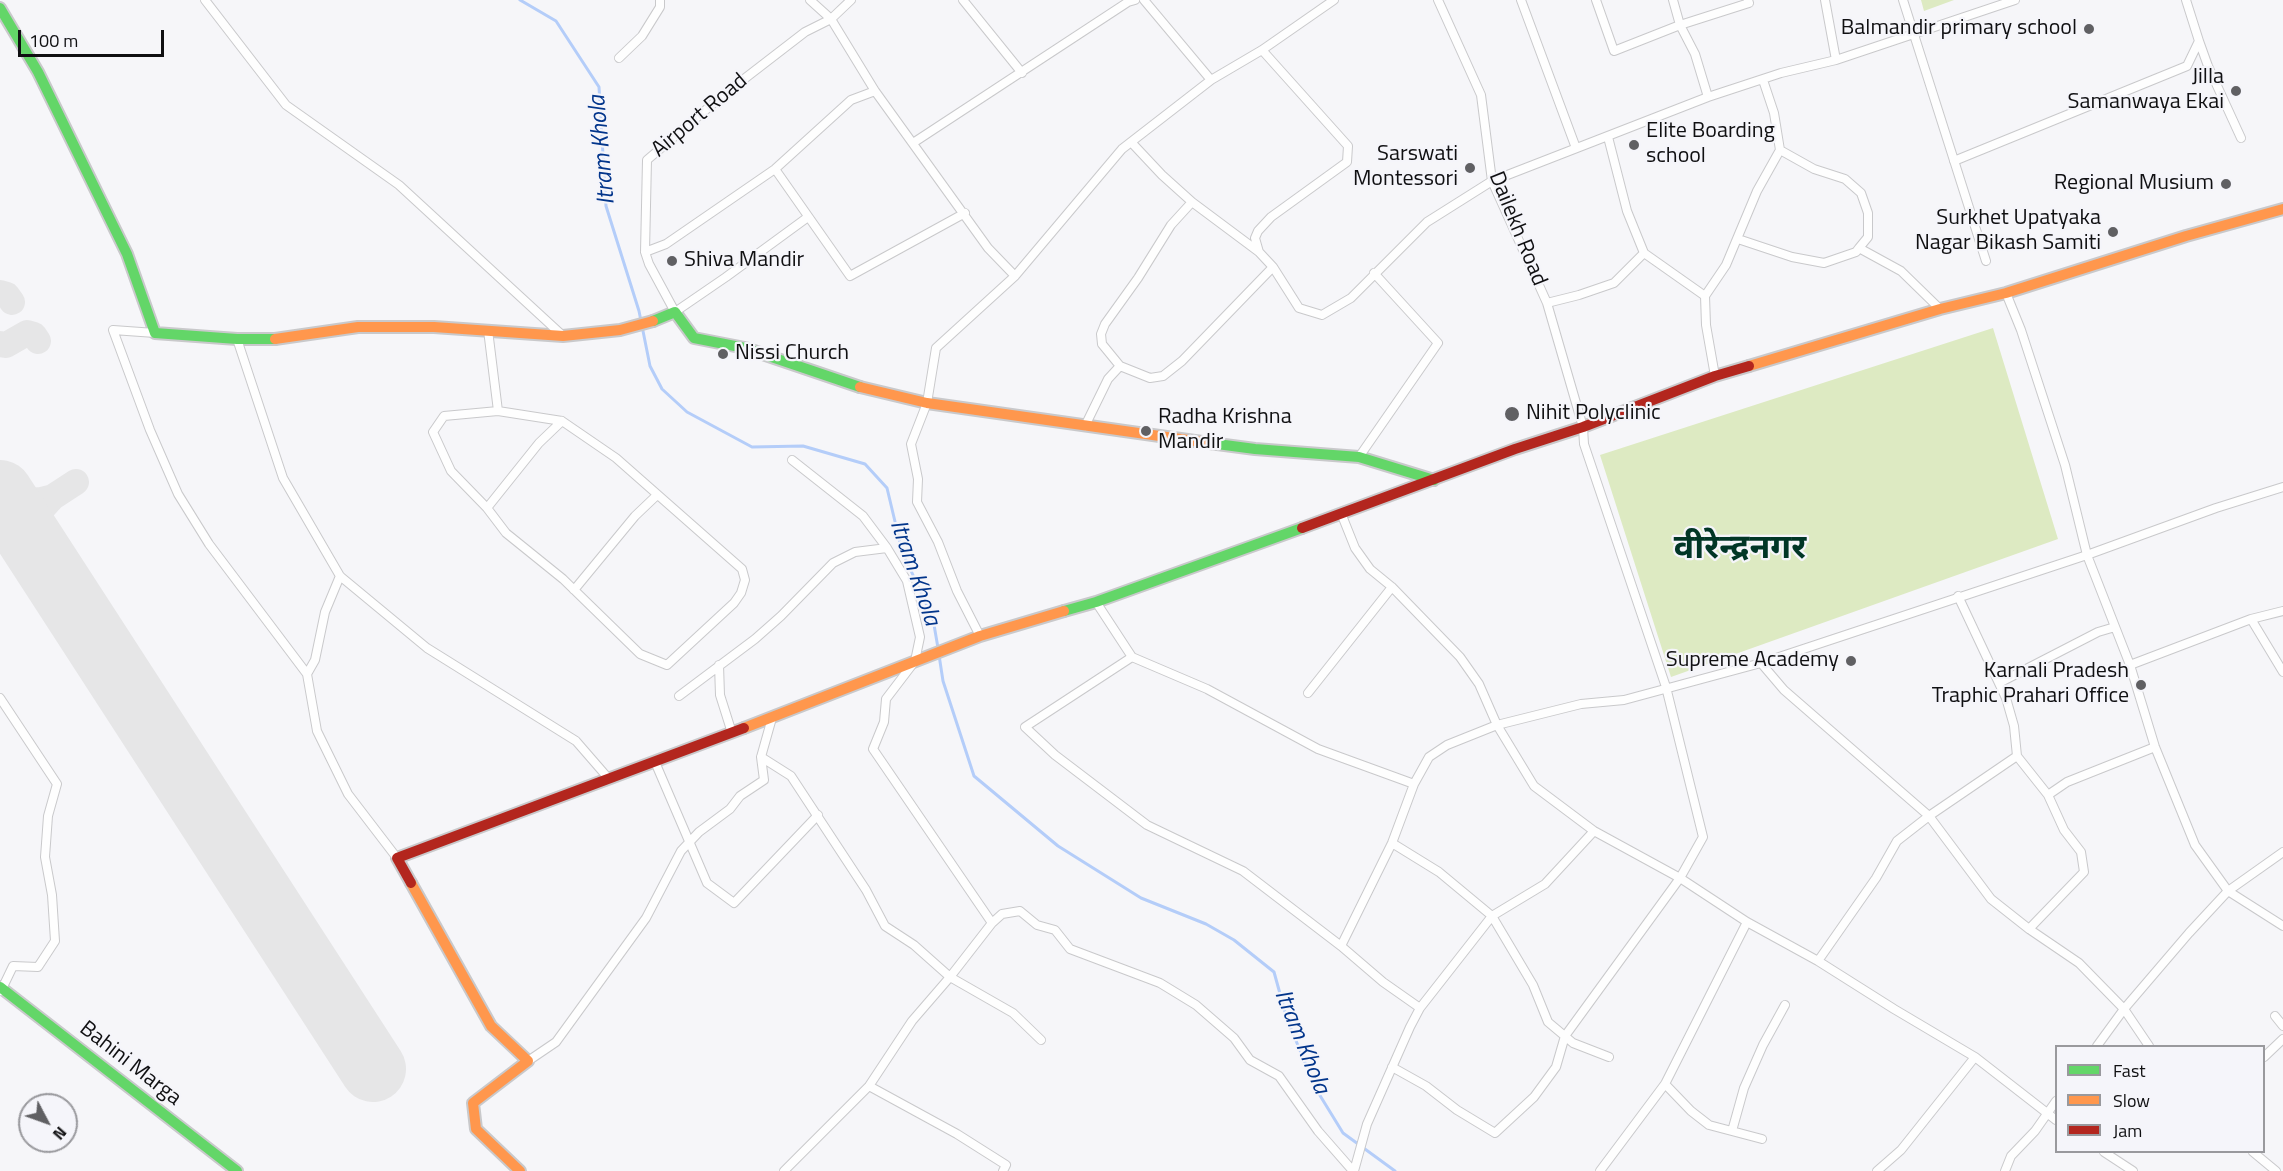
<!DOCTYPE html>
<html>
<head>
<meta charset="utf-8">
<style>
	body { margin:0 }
	#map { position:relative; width:2283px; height:1171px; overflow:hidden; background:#f6f6f9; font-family:"Titillium Web",sans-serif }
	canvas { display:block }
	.legend { position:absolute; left:2055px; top:1045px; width:210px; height:108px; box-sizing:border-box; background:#f5f5fa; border:2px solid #99999d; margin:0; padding:8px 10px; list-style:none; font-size:18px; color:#101012 }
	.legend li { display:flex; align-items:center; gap:12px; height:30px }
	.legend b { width:30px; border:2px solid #99999d }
	.north { position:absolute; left:18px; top:1093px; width:60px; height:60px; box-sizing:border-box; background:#f5f5fa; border:2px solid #99999d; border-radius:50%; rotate:131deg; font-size:16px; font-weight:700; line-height:24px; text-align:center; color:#101012 }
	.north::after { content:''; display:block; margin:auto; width:21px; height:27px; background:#606063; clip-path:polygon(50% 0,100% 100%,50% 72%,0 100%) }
	.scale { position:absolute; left:18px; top:30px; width:146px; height:27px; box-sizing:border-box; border:3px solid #101012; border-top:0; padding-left:8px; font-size:18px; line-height:21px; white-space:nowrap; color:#101012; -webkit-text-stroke:4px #f5f5fa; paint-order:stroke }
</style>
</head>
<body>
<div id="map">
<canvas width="2283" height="1171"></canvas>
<ul class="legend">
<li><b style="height:8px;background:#63d668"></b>Fast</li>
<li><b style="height:8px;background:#ff974d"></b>Slow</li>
<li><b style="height:8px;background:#b3261e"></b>Jam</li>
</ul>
<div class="north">N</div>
<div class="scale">100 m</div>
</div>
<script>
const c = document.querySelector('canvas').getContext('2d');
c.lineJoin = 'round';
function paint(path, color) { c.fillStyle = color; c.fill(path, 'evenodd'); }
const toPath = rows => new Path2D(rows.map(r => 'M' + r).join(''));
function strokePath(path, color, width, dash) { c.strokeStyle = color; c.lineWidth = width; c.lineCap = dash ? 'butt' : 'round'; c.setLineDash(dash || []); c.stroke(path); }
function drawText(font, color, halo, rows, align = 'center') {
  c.font = font + ' "Titillium Web","Noto Sans Devanagari",sans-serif'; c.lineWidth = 4.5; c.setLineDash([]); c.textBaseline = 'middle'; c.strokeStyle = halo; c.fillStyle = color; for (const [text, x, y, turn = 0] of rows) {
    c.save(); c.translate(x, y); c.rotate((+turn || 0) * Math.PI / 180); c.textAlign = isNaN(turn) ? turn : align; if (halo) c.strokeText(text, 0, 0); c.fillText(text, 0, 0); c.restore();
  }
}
paint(toPath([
	[1921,0,1954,0,1924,11],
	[1993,328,2058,539,1671,677,1600,455]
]), '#ddeac2');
strokePath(toPath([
	[520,0,556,21,599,87,606,206,639,311,650,366,662,389,687,412,752,447,803,446,865,464,887,488,902,551,933,619,938,648],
	[939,655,943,681,974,776,1058,846,1141,898,1206,924,1234,940,1274,972,1287,1019,1316,1089,1343,1133,1395,1171]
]), '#b4cdf9', 3);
strokePath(toPath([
	[0,293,7,295,12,302],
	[0,344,6,345,27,333,34,335,38,341],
	[0,488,29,501,41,500,53,497,76,482],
	[36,549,38,520,42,509,53,497]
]), '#e6e6e7', 26);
strokePath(toPath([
	[0,493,373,1069]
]), '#e6e6e7', 66);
const street = toPath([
	[205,0,286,105,399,185,563,336],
	[810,0,831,19,875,91,988,248,1015,276],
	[963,0,1022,73],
	[1144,0,1211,80],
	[1521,0,1576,148],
	[1596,0,1614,51,1680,25,1749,3,1748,0],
	[1673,0,1680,25,1695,54,1708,97],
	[1825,0,1836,60],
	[1903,0,1986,261],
	[2199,41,2208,66,2241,138],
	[1262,50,1348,146,1347,162,1271,217,1258,231,1255,238,1259,252,1273,267,1299,308,1322,315,1351,298,1427,222,1492,181,1708,97,1781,73,1836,60,2015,0],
	[619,58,642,36,660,7,660,0],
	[1608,137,1627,211,1644,253,1705,296],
	[1131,142,1162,175,1192,202,1259,252],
	[913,143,1128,2,1135,0],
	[1780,150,1814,169,1845,179,1861,193,1868,213,1868,237,1859,248,1901,271,1940,309],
	[1954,161,2187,66,2199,41,2186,0],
	[775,169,850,276,965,213],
	[1192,202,1171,225,1138,278,1105,324,1101,334,1102,344,1120,366,1150,378,1163,376,1182,361,1273,267],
	[808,217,726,277,675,312,649,264,645,252,647,160,722,96,805,32,831,19,851,0],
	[1738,239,1792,257,1824,263,1856,252,1859,248],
	[645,252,666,244,775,169,851,100,875,91],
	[2006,293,2021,330,2065,465,2087,555,2130,665,2155,747,2195,845,2228,891,2283,926],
	[1547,303,1579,295,1614,283,1644,253],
	[488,330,498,411,562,421,616,458,742,569,745,580,741,593,734,603,667,665,640,654,563,579,506,533,487,508,451,471,433,432,444,416,498,411],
	[155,333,113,330,150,430,178,494,209,544,307,674,317,731,348,794,397,858],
	[237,339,283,478,340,576,427,648,576,741,609,779],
	[1715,376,1706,325,1705,296,1726,265,1757,191,1780,150,1774,113,1763,80],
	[1085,426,1108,379,1120,366],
	[1359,457,1438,343,1374,273],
	[487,508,539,443,562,421],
	[1341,513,1355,548,1370,569,1392,587,1460,657,1479,684,1497,725,1534,786,1594,831,1680,878,1747,922,1818,961,1894,1009,1975,1057,2056,1120],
	[574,590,635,516,656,496],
	[1958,596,2006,698,2014,726,2017,756,2048,795,2064,830,2081,852,2084,872,2029,929],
	[1096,602,1132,657,1207,689,1318,749,1414,784],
	[2251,619,2283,672],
	[980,636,957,591,938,542,917,502,918,479,911,444,927,403,936,348,1015,276,1122,149,1211,80,1262,50,1334,0],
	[1132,657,1025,727,1055,755,1147,825,1243,871,1341,946,1383,982,1420,1008],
	[1761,663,1784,690,1929,816,1991,899,2029,929,2079,963,2124,1009,2149,1046],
	[719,665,720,695,732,733],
	[2130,665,2251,619,2283,611],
	[307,674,315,660,325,612,340,576],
	[1999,683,2098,632,2115,627],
	[1308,693,1392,587],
	[679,696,755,639,781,616,833,563,855,552,887,548],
	[0,698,57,784,48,816,45,857,52,895,55,941,38,967,13,966,1,991],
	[772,718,761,757,791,776,866,890,885,926,914,945,950,977,1013,1013,1041,1040],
	[655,762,707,883,734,903,818,815],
	[2048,795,2067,782,2155,747],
	[1392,843,1439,872,1492,916,1533,985,1548,1022,1573,1043,1609,1057],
	[992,923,1002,914,1020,911,1037,925,1055,930,1070,949,1160,983,1196,1005,1234,1038,1250,1060,1279,1076,1318,1131,1353,1171],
	[1341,946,1392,843,1414,784,1429,757,1447,745,1497,725,1581,704,1624,700,1761,663,2087,555,2216,508,2283,487],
	[1818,961,1876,878,1897,841,1929,816,2017,756],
	[2275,1016,2283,1026],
	[2097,1046,2124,1009,2189,933,2228,891,2283,852],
	[2264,1057,2283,1039],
	[528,1061,556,1042,646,918,681,851,699,832,730,809,740,796,764,780,761,757],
	[1392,1067,1426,1086,1457,1110,1495,1133,1534,1097,1556,1067,1565,1036,1680,878,1703,837,1666,687,1584,444,1583,427,1547,303,1492,181,1481,95,1438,0],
	[1665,1084,1691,1111,1709,1125,1762,1139],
	[869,1086,957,1134,1006,1165,1003,1171],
	[1732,1131,1744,1088,1763,1045,1785,1005],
	[2104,1152,2133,1171],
	[2253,1152,2276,1171],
	[784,1171,869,1086,912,1021,950,977,992,923,873,749,884,722,886,699,915,661,920,637,907,581,887,548,863,516,792,460],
	[1354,1171,1367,1124,1410,1027,1420,1008,1492,916,1545,884,1594,831],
	[1600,1171,1665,1084,1747,922],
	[1877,1171,1901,1150,1975,1057],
	[2005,1171,2011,1156,2035,1131,2056,1101]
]);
const fast = toPath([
	[0,8,38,72,127,254,155,333,237,339,275,339],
	[653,321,675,312,694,338,745,348,860,387],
	[1202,442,1255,449,1359,457,1434,480],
	[1064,611,1096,602,1302,528],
	[0,987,237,1171]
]);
const slow = toPath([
	[275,339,358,327,434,327,563,336,620,330,653,321],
	[1749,366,1940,309,2006,293,2186,236,2283,209],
	[860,387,927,403,1202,442],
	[744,728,980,636,1064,611],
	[411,883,491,1026,528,1061,473,1103,476,1129,520,1171]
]);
const jam = toPath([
	[1302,528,1515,449,1583,427,1715,376,1749,366],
	[411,883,397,858,744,728]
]);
strokePath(street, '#c9c9cb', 10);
strokePath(fast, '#c9c9cb', 14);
strokePath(slow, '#c9c9cb', 14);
strokePath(jam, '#c9c9cb', 14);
strokePath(street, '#fefefe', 8);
strokePath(fast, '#63d668', 10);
strokePath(slow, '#ff974d', 10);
strokePath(jam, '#b3261e', 10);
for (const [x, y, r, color] of [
	[2089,29,6,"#606063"],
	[2236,91,6,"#606063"],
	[1634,145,6,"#606063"],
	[1470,168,6,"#606063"],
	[2226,184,6,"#606063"],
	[2113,232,6,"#606063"],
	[672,261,6,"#606063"],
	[723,354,6,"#606063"],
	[1512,414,8,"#606063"],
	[1146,431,6,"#606063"],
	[1851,661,6,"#606063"],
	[2141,685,6,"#606063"]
]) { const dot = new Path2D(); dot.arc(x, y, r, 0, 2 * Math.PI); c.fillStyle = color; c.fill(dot); strokePath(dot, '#f5f5fa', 2); }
drawText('22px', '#101012', '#f5f5fa', [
	["Balmandir primary school",2077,29],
	["Jilla",2224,78],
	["Samanwaya Ekai",2224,103],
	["Elite Boarding",1646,132,"left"],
	["school",1646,157,"left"],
	["Sarswati",1458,155],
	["Montessori",1458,180],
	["Regional Musium",2214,184],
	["Surkhet Upatyaka",2101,219],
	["Nagar Bikash Samiti",2101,244],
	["Shiva Mandir",684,261,"left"],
	["Nissi Church",735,354,"left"],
	["Nihit Polyclinic",1526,414,"left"],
	["Radha Krishna",1158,418,"left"],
	["Mandir",1158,443,"left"],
	["Supreme Academy",1839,661],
	["Karnali Pradesh",2129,672],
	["Traphic Prahari Office",2129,697]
], 'right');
drawText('22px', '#101012', '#f5f5fa', [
	["Airport Road",700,116,-40],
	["Dailekh Road",1517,229,68],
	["Bahini Marga",130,1064,38]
]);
drawText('italic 24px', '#02358b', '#f5f5fa', [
	["Itram Khola",603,150,-95],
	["Itram Khola",914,573,71],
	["Itram Khola",1301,1042,68]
]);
drawText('bold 34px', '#013626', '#f5f5fa', [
	["वीरेन्द्रनगर",1740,550]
]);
</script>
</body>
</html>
